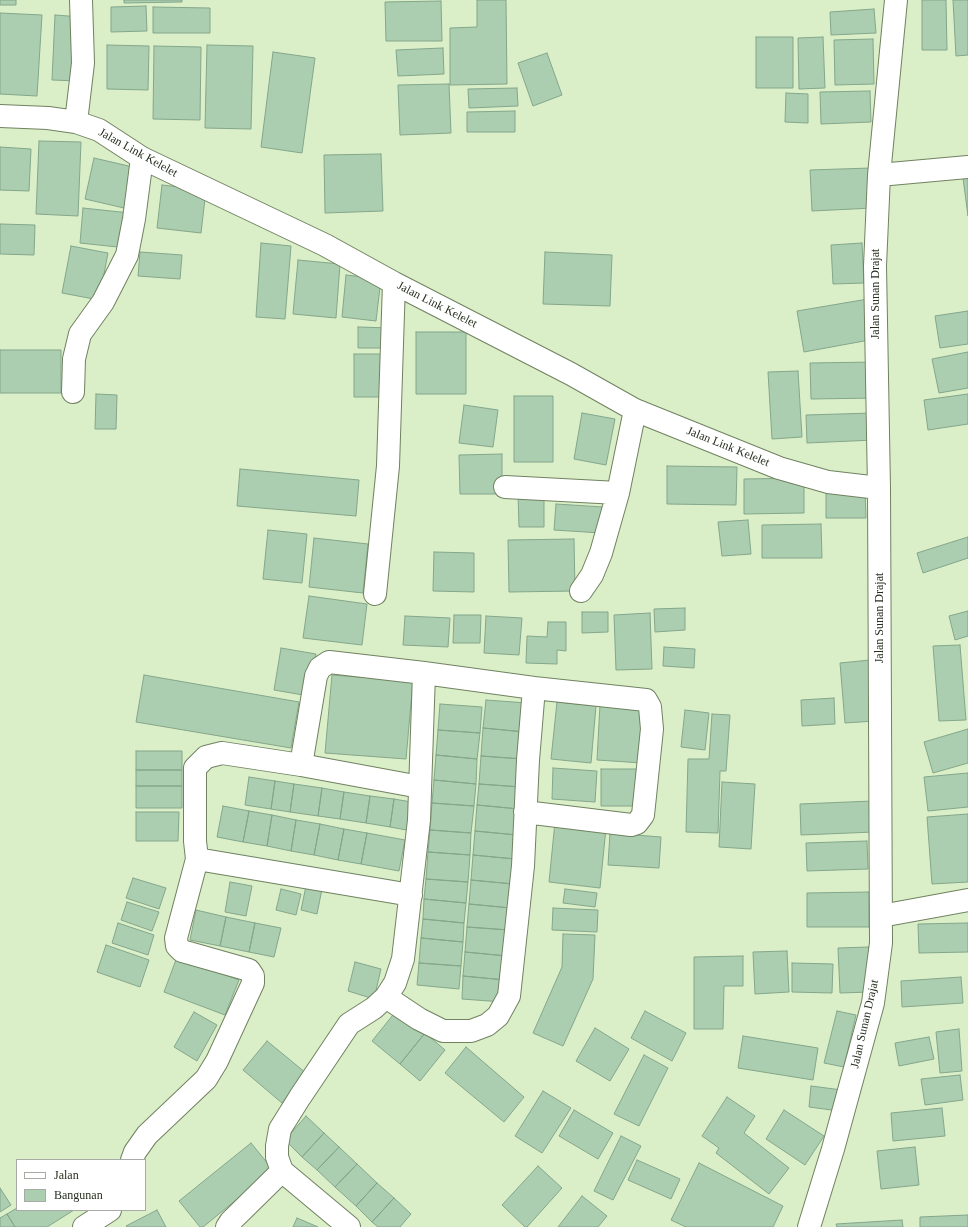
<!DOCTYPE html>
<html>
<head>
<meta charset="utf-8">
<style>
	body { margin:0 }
	#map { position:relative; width:968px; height:1227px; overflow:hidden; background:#daeec8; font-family:"Times New Roman",serif }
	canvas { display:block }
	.legend { position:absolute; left:16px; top:1159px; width:130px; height:52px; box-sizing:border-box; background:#fff; border:1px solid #a8aba5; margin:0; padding:5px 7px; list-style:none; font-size:12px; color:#262e1f }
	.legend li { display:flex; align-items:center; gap:8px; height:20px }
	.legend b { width:20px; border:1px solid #a8aba5 }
</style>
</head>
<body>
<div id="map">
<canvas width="968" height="1227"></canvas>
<ul class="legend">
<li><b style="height:5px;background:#fff"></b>Jalan</li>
<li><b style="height:11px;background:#abceb1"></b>Bangunan</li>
</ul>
</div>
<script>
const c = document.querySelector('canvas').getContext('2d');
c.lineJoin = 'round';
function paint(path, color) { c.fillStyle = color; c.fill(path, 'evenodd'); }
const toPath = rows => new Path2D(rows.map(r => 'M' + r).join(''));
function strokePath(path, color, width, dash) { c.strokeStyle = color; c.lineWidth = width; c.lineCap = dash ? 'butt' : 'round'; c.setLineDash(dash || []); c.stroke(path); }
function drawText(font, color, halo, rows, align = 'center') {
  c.font = font + ' "Times New Roman",serif'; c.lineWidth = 3; c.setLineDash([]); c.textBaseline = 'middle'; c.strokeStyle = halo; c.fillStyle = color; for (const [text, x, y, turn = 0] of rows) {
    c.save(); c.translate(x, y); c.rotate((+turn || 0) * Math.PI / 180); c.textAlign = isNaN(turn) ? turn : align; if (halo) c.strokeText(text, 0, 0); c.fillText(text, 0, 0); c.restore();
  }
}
const building = toPath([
	[0,0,16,0,16,5,0,5,0,0],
	[124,0,182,0,182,2,124,3,124,0],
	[477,0,506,0,507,84,450,85,450,28,477,27,477,0],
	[922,0,946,0,947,50,922,50,922,0],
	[953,0,968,0,968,55,956,56,953,0],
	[441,1,442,41,386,41,385,2,441,1],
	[146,6,147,31,111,32,111,7,146,6],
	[153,7,210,8,210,33,153,33,153,7],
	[874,9,876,33,831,35,830,12,874,9],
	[0,13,42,15,37,96,0,94,0,13],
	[55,15,81,17,78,81,52,80,55,15],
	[756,37,793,37,793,88,756,88,756,37],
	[823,37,825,88,799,89,798,38,823,37],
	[873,39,874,84,835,85,834,40,873,39],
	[107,45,149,46,148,90,107,89,107,45],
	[207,45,253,46,251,129,205,128,207,45],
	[154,46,201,47,200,120,153,119,154,46],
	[443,48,444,74,398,76,396,50,443,48],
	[273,52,315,58,302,153,261,147,273,52],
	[547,53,562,95,533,106,518,63,547,53],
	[449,84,451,133,400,135,398,85,449,84],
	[517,88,518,106,469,108,468,89,517,88],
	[870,91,871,122,821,124,820,92,870,91],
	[786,93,808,94,808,123,785,122,786,93],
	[515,111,515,132,467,132,467,112,515,111],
	[39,141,81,142,78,216,36,214,39,141],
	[0,147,31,149,29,191,0,190,0,147],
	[381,154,383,211,325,213,324,155,381,154],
	[94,158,133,167,124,208,85,199,94,158],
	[871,168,873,208,812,211,810,170,871,168],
	[968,177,968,216,963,178,968,177],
	[162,185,206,190,201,233,157,228,162,185],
	[83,208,130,213,127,248,80,243,83,208],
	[0,224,35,225,34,255,0,254,0,224],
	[261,243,291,246,285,319,256,317,261,243],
	[862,243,864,283,833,284,831,245,862,243],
	[71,246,108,253,99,300,62,293,71,246],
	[140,252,182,255,180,279,138,276,140,252],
	[545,252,612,255,610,306,543,304,545,252],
	[298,260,340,264,336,318,293,314,298,260],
	[346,275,381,279,376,321,342,317,346,275],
	[868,299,875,339,804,352,797,311,868,299],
	[968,311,968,344,940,348,935,316,968,311],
	[358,327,391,328,390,348,358,348,358,327],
	[416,332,466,332,466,394,416,394,416,332],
	[0,350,61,350,61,393,0,393,0,350],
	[968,352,968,388,939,393,932,359,968,352],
	[354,354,389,354,389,397,354,397,354,354],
	[876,362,877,398,811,399,810,363,876,362],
	[798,371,802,437,772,439,768,372,798,371],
	[96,394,117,395,116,429,95,429,96,394],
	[968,394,968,424,928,430,924,400,968,394],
	[514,396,553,396,553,462,514,462,514,396],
	[464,405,498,410,493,447,459,443,464,405],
	[582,413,615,419,606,465,574,459,582,413],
	[873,413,874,440,807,443,806,415,873,413],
	[502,454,502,494,460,494,459,455,502,454],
	[667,466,737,467,736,505,667,504,667,466],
	[240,469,359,480,356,516,237,506,240,469],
	[804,478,804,513,744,514,744,479,804,478],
	[826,490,865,490,866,518,826,518,826,490],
	[518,494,544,494,544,527,519,527,518,494],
	[556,504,603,507,601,533,554,530,556,504],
	[748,520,751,554,722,556,718,522,748,520],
	[821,524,822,558,762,558,762,525,821,524],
	[268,530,307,534,302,583,263,579,268,530],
	[968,537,968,558,923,573,917,553,968,537],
	[314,538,368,544,363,593,309,587,314,538],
	[574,539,575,591,509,592,508,540,574,539],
	[434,552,474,553,474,592,433,591,434,552],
	[309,596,367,604,362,645,303,638,309,596],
	[685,608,685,630,655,632,654,609,685,608],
	[968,611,968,636,955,640,949,616,968,611],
	[582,612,608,612,608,632,582,633,582,612],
	[650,613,652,669,616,670,614,615,650,613],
	[454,615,481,615,480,643,453,643,454,615],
	[405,616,450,618,448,647,403,645,405,616],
	[486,616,522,618,519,655,484,653,486,616],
	[548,622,566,622,566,651,557,650,557,664,526,663,527,636,547,637,548,622],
	[960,645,966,720,939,721,933,646,960,645],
	[664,647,695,649,694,668,663,666,664,647],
	[281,648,316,654,309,696,274,690,281,648],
	[870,660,875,721,845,723,840,663,870,660],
	[144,675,299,702,291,748,136,722,144,675],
	[332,675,413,681,406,759,325,753,332,675],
	[834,698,835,724,802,726,801,700,834,698],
	[486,700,527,703,525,732,483,728,486,700],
	[557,702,596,706,591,763,551,759,557,702],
	[440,704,482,707,480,733,438,730,440,704],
	[600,705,646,707,642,763,597,760,600,705],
	[685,710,709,713,705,750,681,747,685,710],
	[712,714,730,715,726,771,720,771,718,833,686,832,688,759,709,759,712,714],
	[483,728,525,732,523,759,481,756,483,728],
	[968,729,968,763,933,773,924,742,968,729],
	[438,730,480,733,477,759,436,755,438,730],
	[136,751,182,751,182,770,136,770,136,751],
	[436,755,477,759,476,784,434,780,436,755],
	[481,756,523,759,521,787,479,784,481,756],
	[553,768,597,771,595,802,552,799,553,768],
	[601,769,642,769,642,806,601,806,601,769],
	[136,770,182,770,182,786,136,786,136,770],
	[968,773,968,807,928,811,924,777,968,773],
	[249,777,275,781,271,809,245,805,249,777],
	[434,780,476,784,474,806,432,803,434,780],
	[275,781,294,784,290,812,271,809,275,781],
	[722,782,755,784,751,849,719,847,722,782],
	[294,784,322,788,318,816,290,812,294,784],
	[479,784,521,787,519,809,477,805,479,784],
	[136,786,182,786,182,808,136,808,136,786],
	[322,788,344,792,340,819,318,816,322,788],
	[344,792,370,796,366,823,340,819,344,792],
	[370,796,394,799,390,827,366,823,370,796],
	[394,799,417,803,412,831,390,827,394,799],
	[873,801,874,832,801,835,800,804,873,801],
	[432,803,474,806,471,833,430,830,432,803],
	[477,805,519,809,517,835,475,831,477,805],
	[223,806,249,811,243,842,217,837,223,806],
	[249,811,272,815,267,846,243,842,249,811],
	[136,812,179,812,178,841,136,841,136,812],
	[968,814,968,882,932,884,927,817,968,814],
	[272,815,296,820,291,851,267,846,272,815],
	[296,820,320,824,314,855,291,851,296,820],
	[555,822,606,828,600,888,549,882,555,822],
	[320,824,344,829,338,860,314,855,320,824],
	[344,829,367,833,361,864,338,860,344,829],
	[430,830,471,833,470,855,428,852,430,830],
	[475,831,517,835,515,859,473,855,475,831],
	[367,833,405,840,399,871,361,864,367,833],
	[610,833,661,837,659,868,608,865,610,833],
	[867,841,868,869,807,871,806,843,867,841],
	[428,852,470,855,468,882,426,879,428,852],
	[473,855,515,859,513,884,471,880,473,855],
	[133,878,166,888,159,909,126,898,133,878],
	[426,879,468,882,466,903,424,899,426,879],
	[471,880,513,884,511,908,469,904,471,880],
	[230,882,252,886,246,916,225,912,230,882],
	[306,886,322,889,317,914,301,910,306,886],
	[281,889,301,894,296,915,276,910,281,889],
	[565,889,597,893,595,907,563,903,565,889],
	[869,892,869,927,807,927,807,893,869,892],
	[424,899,466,903,464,923,423,919,424,899],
	[127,902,159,912,152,931,121,920,127,902],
	[469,904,511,908,509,930,467,927,469,904],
	[553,908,598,910,597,932,552,930,553,908],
	[196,910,226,917,220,946,190,940,196,910],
	[226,917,255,923,249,952,220,946,226,917],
	[423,919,464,923,463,942,421,938,423,919],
	[118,923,154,935,148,955,112,943,118,923],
	[255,923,281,928,274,957,249,952,255,923],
	[968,923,968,952,919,953,918,924,968,923],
	[467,927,509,930,507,956,465,952,467,927],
	[563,934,595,935,593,979,563,1046,533,1033,562,967,563,934],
	[421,938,463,942,461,966,419,963,421,938],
	[106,945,149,960,140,987,97,972,106,945],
	[869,947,870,992,840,993,838,948,869,947],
	[787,951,789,992,755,994,753,952,787,951],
	[465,952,507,956,505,980,463,976,465,952],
	[743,956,743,986,724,986,723,1029,694,1029,694,957,743,956],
	[177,957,239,980,225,1015,164,992,177,957],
	[355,962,381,969,374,999,348,991,355,962],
	[419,963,461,966,459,989,417,985,419,963],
	[792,963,833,964,832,993,792,992,792,963],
	[463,976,505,980,503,1002,462,999,463,976],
	[961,977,963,1003,902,1007,901,981,961,977],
	[397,1010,425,1033,400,1064,372,1041,397,1010],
	[645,1011,686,1033,672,1061,631,1038,645,1011],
	[837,1011,856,1015,844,1067,824,1063,837,1011],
	[194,1012,217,1025,197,1061,174,1047,194,1012],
	[595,1028,629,1049,610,1081,576,1061,595,1028],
	[959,1029,962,1071,940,1073,936,1032,959,1029],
	[425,1033,445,1050,420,1081,400,1064,425,1033],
	[743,1036,818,1048,813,1080,738,1068,743,1036],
	[929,1037,934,1059,899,1066,895,1043,929,1037],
	[267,1041,306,1073,282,1103,243,1070,267,1041],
	[466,1047,524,1097,504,1122,445,1073,466,1047],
	[644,1055,668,1068,639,1126,614,1114,644,1055],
	[960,1075,963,1100,925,1105,921,1079,960,1075],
	[811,1086,842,1090,839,1111,809,1107,811,1086],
	[543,1091,571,1108,542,1153,515,1136,543,1091],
	[727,1097,755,1116,744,1133,789,1168,769,1194,716,1153,719,1148,702,1136,727,1097],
	[942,1108,945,1136,893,1141,891,1113,942,1108],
	[574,1110,613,1133,598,1159,559,1136,574,1110],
	[784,1110,824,1136,805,1165,766,1139,784,1110],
	[306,1116,324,1133,302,1157,285,1140,306,1116],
	[324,1133,339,1147,317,1170,302,1157,324,1133],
	[621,1136,641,1146,613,1200,594,1191,621,1136],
	[251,1143,273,1170,203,1227,200,1227,179,1201,251,1143],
	[339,1147,357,1164,335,1187,317,1170,339,1147],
	[915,1147,919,1185,881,1189,877,1151,915,1147],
	[637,1160,680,1179,671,1199,628,1180,637,1160],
	[699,1163,783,1206,773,1227,686,1227,671,1220,699,1163],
	[357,1164,377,1183,356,1206,335,1187,357,1164],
	[538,1166,562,1188,527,1227,525,1227,502,1205,538,1166],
	[377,1183,394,1198,372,1222,356,1206,377,1183],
	[0,1188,11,1205,0,1212,0,1188],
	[582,1196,607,1216,598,1227,558,1227,582,1196],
	[394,1198,411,1214,400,1227,378,1227,372,1222,394,1198],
	[17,1208,17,1210,74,1210,47,1227,15,1227,7,1214,17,1208],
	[157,1210,166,1227,127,1227,126,1226,157,1210],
	[7,1214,15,1227,0,1227,0,1218,7,1214],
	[968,1215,968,1227,920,1227,920,1217,968,1215],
	[297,1218,318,1227,293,1227,297,1218],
	[902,1220,903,1227,837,1227,836,1224,902,1220]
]);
paint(building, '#abceb1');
strokePath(building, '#84a68a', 1);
const minor = toPath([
	[0,116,48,118,76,122,99,130,142,158,325,245,394,283,571,374,635,410,779,468,828,482,879,488],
	[76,122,83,63,81,0],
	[879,175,968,167],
	[73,392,74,359,80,334,103,302,127,255,134,219,142,158],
	[505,487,618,493],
	[581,591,592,575,601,553,618,493,635,410],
	[375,594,388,466,394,283],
	[301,765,316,676,320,668,329,662,424,673,534,688,646,700,650,707,652,729,643,815,637,823,631,825,525,812],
	[197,859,411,895],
	[881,916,968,900],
	[386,997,419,1019,443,1031,471,1031,487,1025,498,1016,509,996,523,866,528,760,534,688],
	[132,1160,135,1152,147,1135,206,1079,217,1061,253,983,253,976,249,970,182,951,177,946,176,938,197,859,195,841,195,768,206,757,222,753,301,765,420,787],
	[84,1227,110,1210],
	[227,1227,231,1221,282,1171],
	[349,1227,282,1171,277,1157,277,1146,280,1129,300,1097,349,1024,374,1008,386,997,395,983,403,959,419,820,424,673],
	[809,1227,833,1149,873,1003,881,943,879,488,875,266,879,175,896,0]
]);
strokePath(minor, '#708260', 24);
strokePath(minor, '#fff', 22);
drawText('12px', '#262e1f', '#fff', [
	["Jalan Link Kelelet",138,153,29],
	["Jalan Sunan Drajat",876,294,-90],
	["Jalan Link Kelelet",437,305,27],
	["Jalan Link Kelelet",728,447,22],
	["Jalan Sunan Drajat",880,618,-90],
	["Jalan Sunan Drajat",865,1024,-77]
]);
</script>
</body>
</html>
